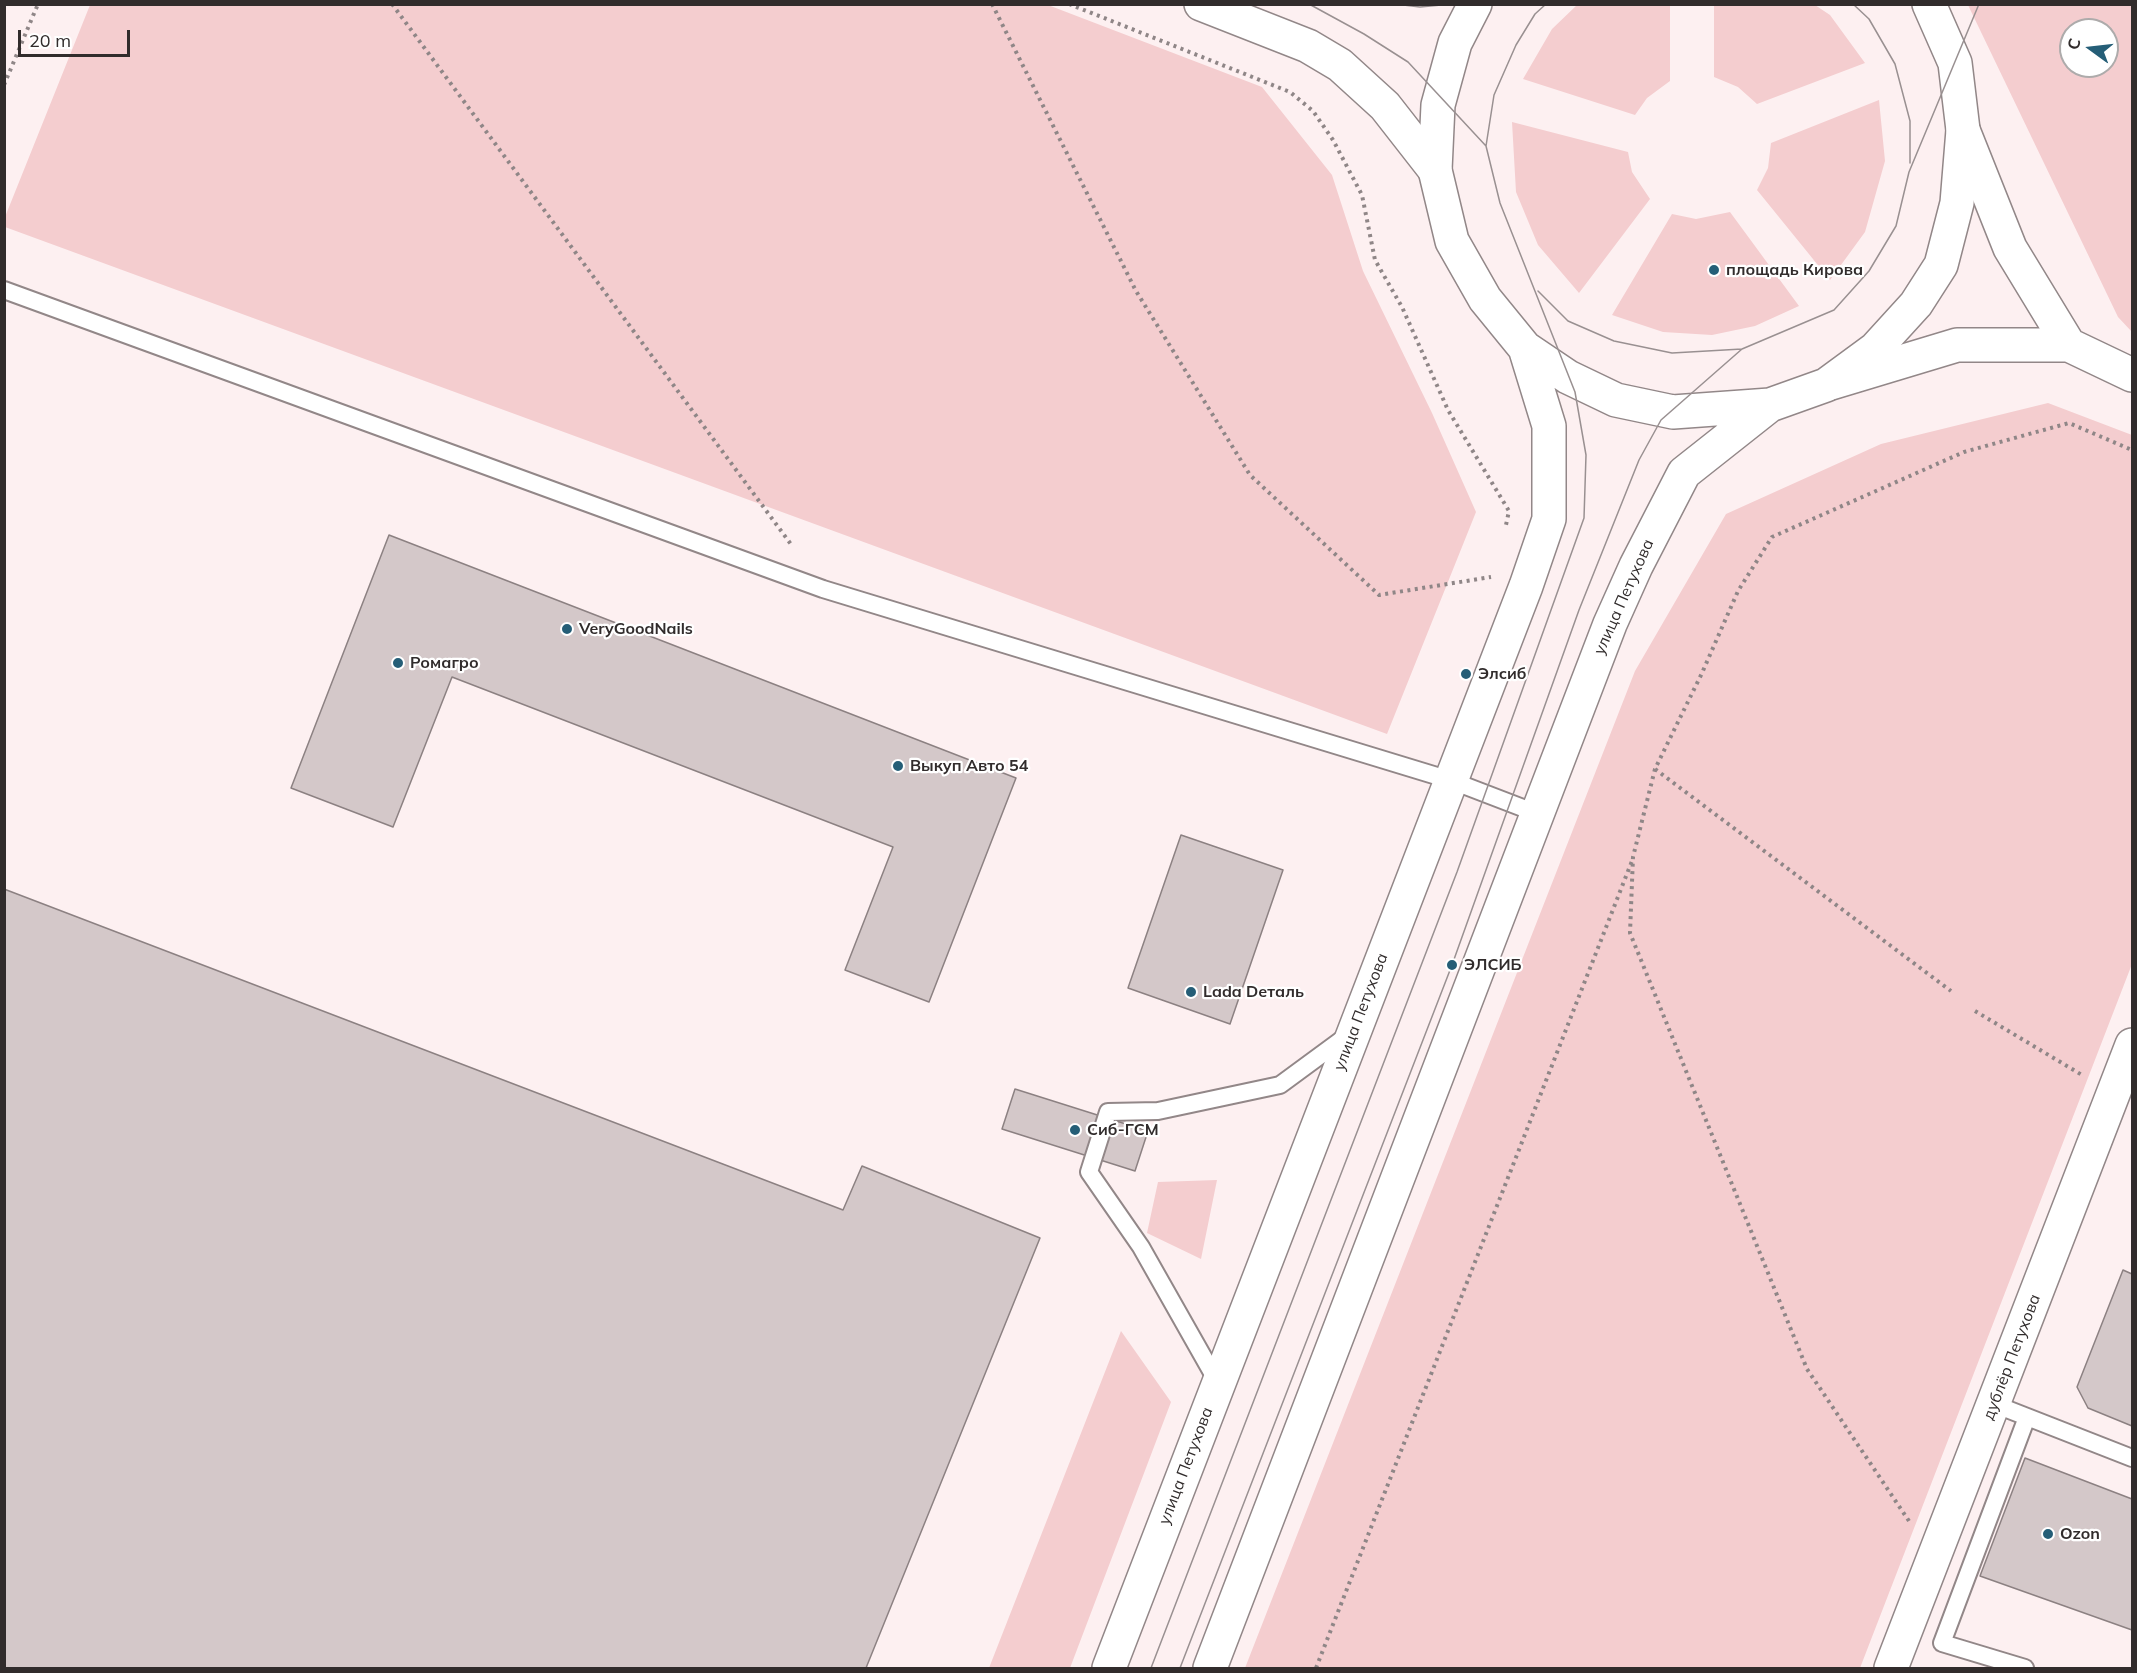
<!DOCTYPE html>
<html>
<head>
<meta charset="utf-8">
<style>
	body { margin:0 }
	#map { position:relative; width:2137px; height:1673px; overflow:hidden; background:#fdf0f1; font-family:Mulish,sans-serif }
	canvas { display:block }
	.frame { position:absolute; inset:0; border:6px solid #312c2c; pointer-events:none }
	.north { position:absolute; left:2059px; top:18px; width:60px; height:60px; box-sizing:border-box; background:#fff; border:2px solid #adabab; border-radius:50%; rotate:285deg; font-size:16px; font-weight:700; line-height:24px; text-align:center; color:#312c2c }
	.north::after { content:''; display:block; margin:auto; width:21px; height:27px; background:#255e77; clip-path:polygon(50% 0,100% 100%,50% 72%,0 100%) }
	.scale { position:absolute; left:18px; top:30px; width:112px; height:27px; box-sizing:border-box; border:3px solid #312c2c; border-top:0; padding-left:8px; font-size:18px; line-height:21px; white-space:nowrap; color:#312c2c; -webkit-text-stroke:4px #fff; paint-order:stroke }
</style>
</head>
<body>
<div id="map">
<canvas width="2137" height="1673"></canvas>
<div class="frame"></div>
<div class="north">С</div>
<div class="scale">20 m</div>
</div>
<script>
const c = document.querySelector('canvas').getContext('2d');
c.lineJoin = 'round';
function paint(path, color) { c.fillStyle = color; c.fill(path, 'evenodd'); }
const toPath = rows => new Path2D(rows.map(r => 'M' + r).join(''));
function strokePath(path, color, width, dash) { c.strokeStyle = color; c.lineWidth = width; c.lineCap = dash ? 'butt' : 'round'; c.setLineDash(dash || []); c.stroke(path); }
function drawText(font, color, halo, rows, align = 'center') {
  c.font = font + ' Mulish,sans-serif'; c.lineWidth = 4.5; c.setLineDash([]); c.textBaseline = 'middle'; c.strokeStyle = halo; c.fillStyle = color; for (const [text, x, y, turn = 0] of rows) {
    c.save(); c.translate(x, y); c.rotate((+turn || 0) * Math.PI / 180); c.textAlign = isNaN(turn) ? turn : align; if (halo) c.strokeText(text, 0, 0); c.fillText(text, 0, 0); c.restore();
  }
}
paint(toPath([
	[90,5,1048,5,1262,87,1332,175,1363,271,1432,413,1476,512,1387,734,5,227,5,217],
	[1577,5,1670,5,1670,81,1647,98,1635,115,1523,79,1552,29],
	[1714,5,1815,5,1830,15,1865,63,1757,104,1738,87,1714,77],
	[1968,5,2132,5,2132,332,2118,317],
	[2071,30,2107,30,2107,66,2071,66],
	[1879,100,1885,161,1865,232,1830,280,1757,190,1768,168,1771,143],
	[1512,122,1628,152,1632,172,1650,199,1579,293,1538,245,1516,192],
	[1730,212,1799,306,1755,326,1712,335,1663,332,1612,315,1672,214,1696,219],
	[2048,403,2132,435,2132,964,1860,1668,1245,1668,1635,671,1726,514,1881,444],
	[1217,1180,1201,1259,1147,1233,1158,1182],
	[1121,1331,1171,1402,1070,1668,989,1668]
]), '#f4cdcf');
const building = toPath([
	[389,535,1016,778,929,1002,845,970,893,847,452,677,393,827,291,788,389,535],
	[1181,835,1283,870,1230,1024,1128,988,1181,835],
	[4,889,843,1210,862,1166,1040,1238,866,1668,4,1668,4,889],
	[1015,1089,1148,1131,1135,1171,1002,1129,1015,1089],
	[2123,1270,2132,1274,2132,1426,2088,1408,2077,1387,2123,1270],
	[2025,1458,2132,1499,2132,1630,1980,1576,2025,1458]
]);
paint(building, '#d4c8c9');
strokePath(building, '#8c8182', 1.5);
const service = toPath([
	[4,290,823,589,1450,780,1536,813],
	[1218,1383,1141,1247,1089,1172,1108,1112,1158,1111,1280,1085,1348,1035],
	[1994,1404,2132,1458],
	[2025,1668,1942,1643,2027,1417]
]);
const minor = toPath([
	[1963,130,2010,248,2069,345],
	[1831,383,1957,345,2069,345,2132,375],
	[1891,1668,2132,1045]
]);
const secondary = toPath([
	[1201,4,1308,46,1340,65,1385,106,1435,170]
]);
const trunk = toPath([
	[1475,4,1455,43,1438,105,1435,170,1452,241,1485,299,1525,348,1568,377,1616,400,1673,412,1770,405,1826,385,1875,349,1916,304,1941,265,1957,203,1963,130,1955,63,1929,4],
	[1109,1668,1526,586,1549,519,1549,426,1525,348],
	[1210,1668,1610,624,1636,566,1684,473,1770,405]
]);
strokePath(service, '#928788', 20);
strokePath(minor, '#928788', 36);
strokePath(secondary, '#928788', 36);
strokePath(trunk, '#928788', 36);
strokePath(toPath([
	[392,4,793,547],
	[992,4,1136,291,1250,475,1379,595,1491,577],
	[1069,4,1290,92,1313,111,1333,140,1362,195,1375,260,1402,307,1448,410,1509,511,1506,525],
	[4,85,38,4],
	[1655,769,1951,991],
	[1975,1011,2082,1075],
	[1909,1521,1807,1369,1630,933,1633,857,1655,769,1702,673,1738,591,1772,537,1964,452,2069,423,2132,450],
	[1316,1668,1632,861]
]), '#8f8687', 4, [3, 4.5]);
strokePath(service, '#fff', 16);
strokePath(minor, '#fff', 33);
strokePath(secondary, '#fff', 33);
strokePath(trunk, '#fff', 33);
strokePath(toPath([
	[1309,4,1364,34,1408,62,1486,146],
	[1395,4,1420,7,1452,4],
	[1853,4,1869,19,1895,64,1910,121,1910,163],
	[1538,291,1568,321,1614,341,1672,353,1742,349],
	[1151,1668,1457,872,1584,518,1586,455,1575,392,1500,203,1486,146,1494,95,1516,45,1535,14,1546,4],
	[1180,1668,1452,965,1579,610,1639,460,1661,420,1742,349,1834,310,1869,271,1896,226,1909,172,1979,4]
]), '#999091', 1.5);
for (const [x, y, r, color] of [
	[1714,270,6,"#255e77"],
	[567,629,6,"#255e77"],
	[398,663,6,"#255e77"],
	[1466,674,6,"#255e77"],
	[898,766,6,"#255e77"],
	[1452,965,6,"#255e77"],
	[1191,992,6,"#255e77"],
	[1075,1130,6,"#255e77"],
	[2048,1534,6,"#255e77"]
]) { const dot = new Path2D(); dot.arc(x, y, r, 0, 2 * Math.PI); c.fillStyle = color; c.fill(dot); strokePath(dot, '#fff', 2); }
drawText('bold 16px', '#312c2c', '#fff', [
	["площадь Кирова",1726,270],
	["VeryGoodNails",579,629],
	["Ромагро",410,663],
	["Элсиб",1478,674],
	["Выкуп Авто 54",910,766],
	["ЭЛСИБ",1464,965],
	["Lada Dеталь",1203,992],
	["Сиб-ГСМ",1087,1130],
	["Ozon",2060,1534]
], 'left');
drawText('16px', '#312c2c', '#fff', [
	["улица Петухова",1624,597,-66],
	["улица Петухова",1361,1012,-69],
	["дублёр Петухова",2012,1357,-69],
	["улица Петухова",1186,1466,-69]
]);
</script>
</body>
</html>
